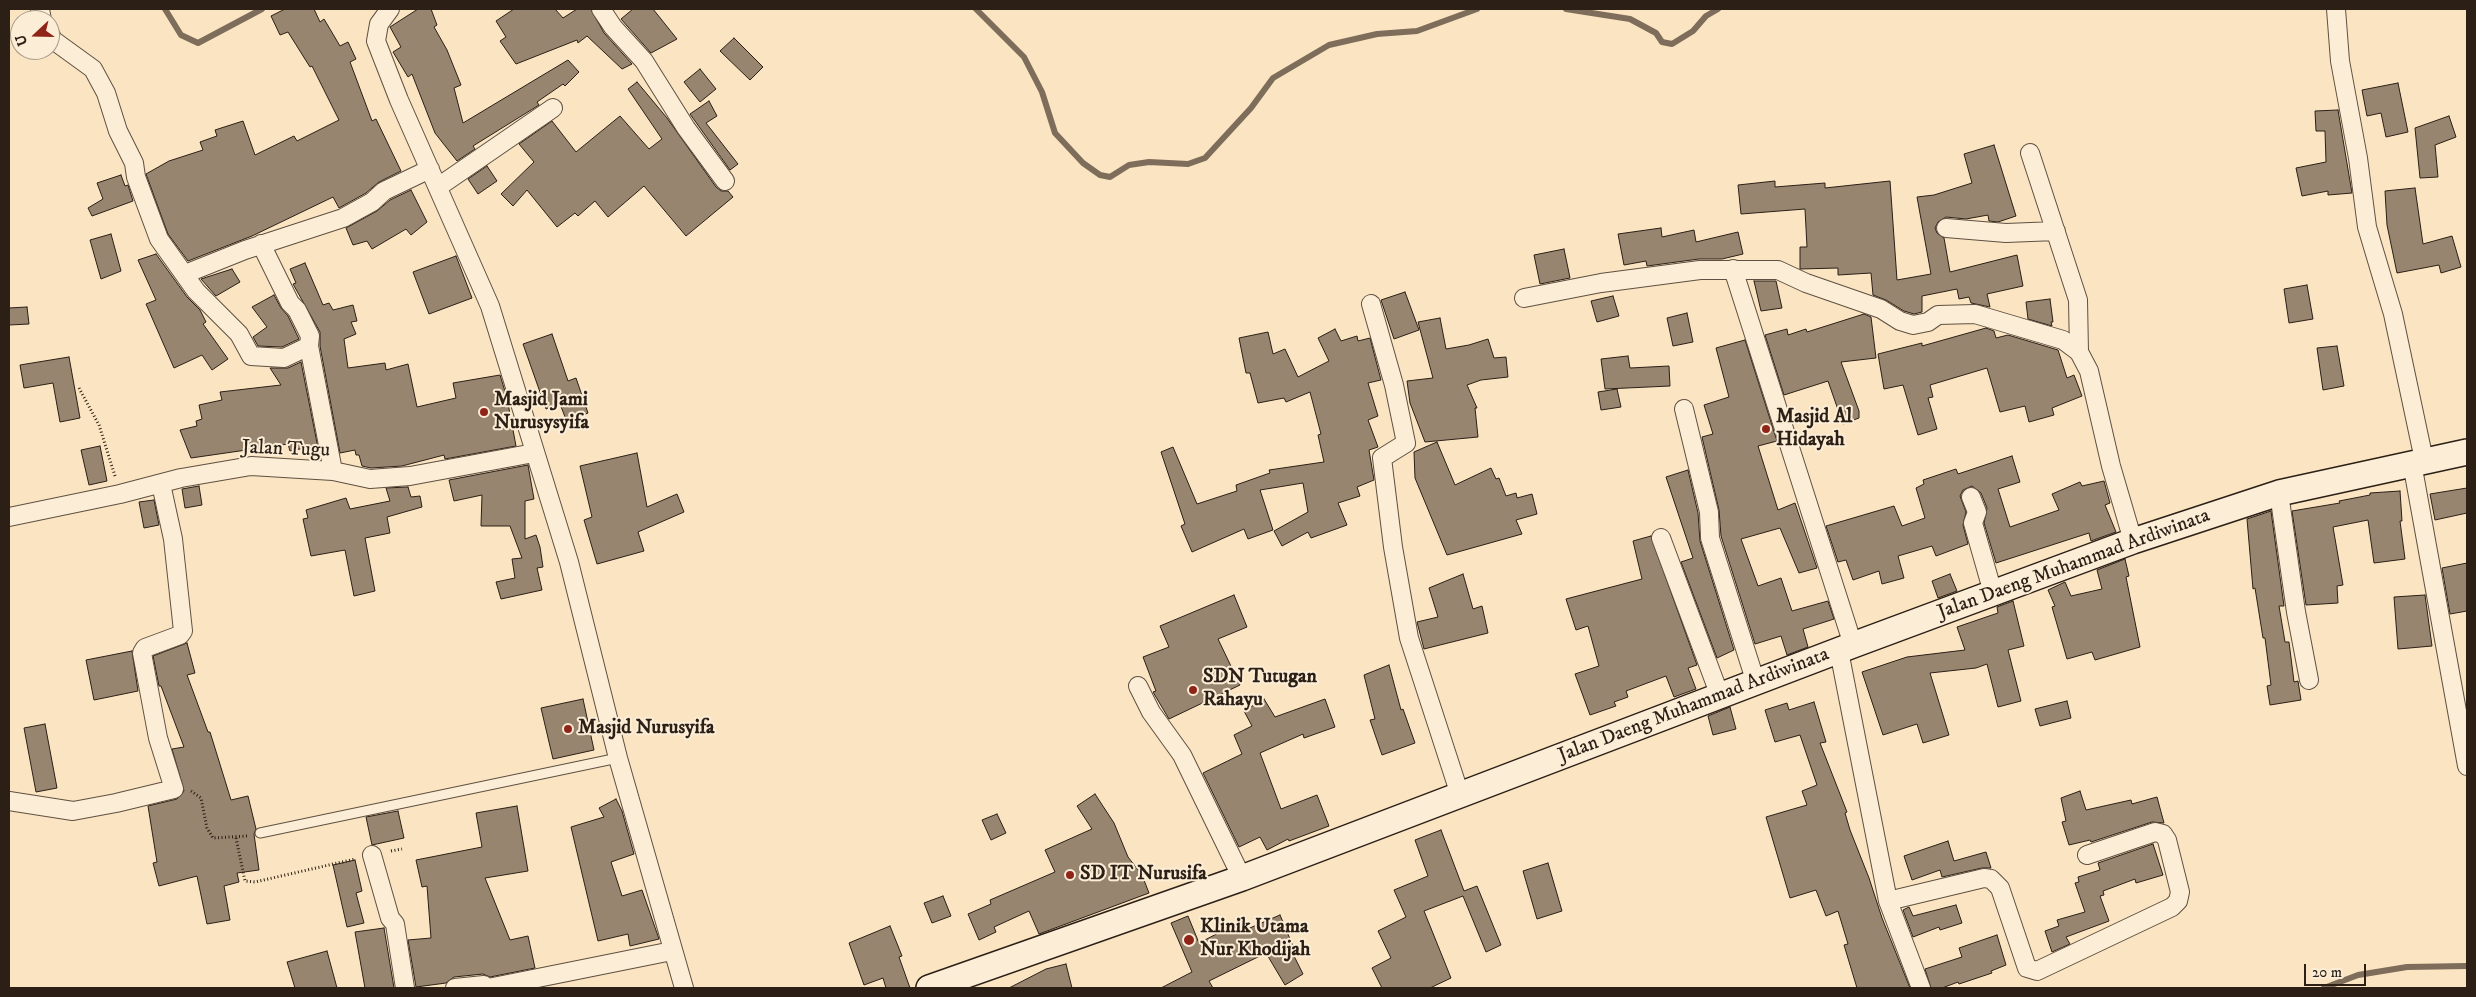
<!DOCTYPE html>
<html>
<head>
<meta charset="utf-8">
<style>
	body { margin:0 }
	#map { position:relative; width:2476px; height:997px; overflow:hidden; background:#fae4c1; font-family:"IM FELL DW Pica",serif }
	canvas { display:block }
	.frame { position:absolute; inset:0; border:10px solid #2b1f16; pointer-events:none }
	.north { position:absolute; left:10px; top:10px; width:50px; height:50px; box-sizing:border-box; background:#fcedd7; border:1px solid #a89b8a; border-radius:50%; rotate:249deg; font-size:14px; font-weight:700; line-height:20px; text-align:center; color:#2b1f16 }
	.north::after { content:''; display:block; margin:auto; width:18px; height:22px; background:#8f2418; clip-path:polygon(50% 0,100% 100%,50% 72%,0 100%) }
	.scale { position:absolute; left:2304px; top:964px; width:62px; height:22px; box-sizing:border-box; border:2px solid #2b1f16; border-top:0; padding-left:6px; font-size:15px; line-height:18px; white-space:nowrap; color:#2b1f16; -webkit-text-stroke:4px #fcedd7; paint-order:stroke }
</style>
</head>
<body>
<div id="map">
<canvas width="2476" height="997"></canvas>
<div class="frame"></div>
<div class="north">U</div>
<div class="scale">20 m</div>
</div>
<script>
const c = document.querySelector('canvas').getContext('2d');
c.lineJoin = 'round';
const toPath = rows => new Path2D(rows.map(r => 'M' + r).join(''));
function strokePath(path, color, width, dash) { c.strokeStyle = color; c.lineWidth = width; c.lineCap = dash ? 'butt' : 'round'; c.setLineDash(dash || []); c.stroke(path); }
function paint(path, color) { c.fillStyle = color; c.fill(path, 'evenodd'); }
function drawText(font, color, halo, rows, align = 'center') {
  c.font = font + ' "IM FELL DW Pica",serif'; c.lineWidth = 4; c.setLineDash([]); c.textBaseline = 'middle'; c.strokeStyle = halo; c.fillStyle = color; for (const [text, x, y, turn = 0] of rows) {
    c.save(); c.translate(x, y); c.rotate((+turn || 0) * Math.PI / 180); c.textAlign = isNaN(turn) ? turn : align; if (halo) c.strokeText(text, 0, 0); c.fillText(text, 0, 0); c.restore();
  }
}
strokePath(toPath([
	[165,9,181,35,198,43,262,9],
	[976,9,1024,57,1042,92,1055,133,1083,163,1100,175,1110,177,1129,165,1149,162,1188,164,1205,158,1251,108,1273,78,1329,45,1377,34,1417,31,1477,9],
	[1566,9,1630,19,1656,33,1662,42,1672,44,1693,31,1706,16,1718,9],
	[2324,988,2358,975,2407,967,2467,966]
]), '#7d6d5a', 6);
const building = toPath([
	[285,9,314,9,320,22,324,19,340,46,348,42,356,59,350,62,372,121,376,119,401,171,379,182,366,193,339,208,333,197,252,236,188,261,168,234,146,174,169,161,203,150,200,142,217,136,215,130,243,121,255,155,294,136,297,141,339,120,312,66,310,67,288,32,280,35,271,16,285,9],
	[418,9,431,9,437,25,434,27,447,50,461,85,454,88,463,123,568,60,579,72,565,86,563,84,537,102,539,105,473,146,475,149,457,161,435,133,412,74,408,77,393,52,401,47,390,27,418,9],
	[514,9,555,9,563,18,577,9,591,9,604,33,632,64,622,69,587,36,578,43,577,40,516,64,500,41,506,37,496,21,514,9],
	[633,9,653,9,677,39,651,53,621,19,633,9],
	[734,38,763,67,750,80,720,51,734,38],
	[700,69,716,89,700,102,684,82,700,69],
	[637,82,667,118,716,187,721,191,728,191,733,197,686,236,644,186,608,217,595,201,578,216,575,213,557,227,527,190,513,206,501,194,534,162,519,144,552,121,576,152,620,116,649,149,662,139,628,89,637,82],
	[2398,83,2408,132,2386,137,2381,113,2367,116,2362,90,2398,83],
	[709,101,717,116,706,123,738,164,730,170,690,114,709,101],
	[2338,110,2352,193,2328,195,2328,191,2302,196,2296,168,2326,162,2325,131,2316,131,2315,111,2338,110],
	[2449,116,2456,137,2435,145,2438,177,2420,178,2415,128,2449,116],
	[1994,145,2016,216,1998,222,1989,221,1988,215,1966,219,1946,217,1938,222,1935,228,1937,233,1944,238,1950,272,2017,255,2023,286,1987,294,1990,307,1971,303,1969,297,1959,299,1957,289,1922,296,1922,312,1914,314,1904,311,1886,300,1873,295,1871,273,1838,275,1838,268,1800,269,1800,247,1807,247,1805,209,1741,214,1738,185,1775,181,1775,187,1825,183,1825,188,1890,181,1897,280,1931,274,1917,197,1934,195,1972,183,1964,154,1994,145],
	[487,166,497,181,478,194,468,179,487,166],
	[121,175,125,186,128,185,133,201,92,216,88,208,103,199,97,183,121,175],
	[2415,188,2423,244,2452,236,2461,267,2441,273,2439,265,2397,273,2387,225,2385,191,2415,188],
	[411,190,427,222,411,235,406,229,372,249,367,241,353,245,346,228,377,211,390,200,411,190],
	[1661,228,1662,237,1694,230,1696,242,1738,232,1743,254,1722,259,1699,259,1647,266,1646,261,1624,265,1618,234,1661,228],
	[111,234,121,271,101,279,90,240,111,234],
	[1564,249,1570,278,1540,284,1534,255,1564,249],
	[156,254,187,297,200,310,206,322,203,324,228,359,212,370,202,355,174,368,146,304,156,300,138,260,156,254],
	[456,256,472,298,429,314,413,272,456,256],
	[305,263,323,305,329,303,333,310,353,305,357,321,351,322,356,334,344,339,348,368,385,363,386,370,408,364,417,407,456,398,453,383,500,375,507,398,516,446,445,459,444,455,402,466,371,468,362,466,359,455,356,455,355,450,340,453,320,346,320,332,293,284,296,283,290,269,305,263],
	[232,269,240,282,216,296,201,279,232,269],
	[1754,281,1776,281,1782,308,1761,311,1754,281],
	[2307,285,2313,319,2289,323,2284,289,2307,285],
	[1405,292,1419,330,1394,339,1381,300,1405,292],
	[274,295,281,308,288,316,299,339,282,347,258,346,253,337,267,327,252,307,274,295],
	[1613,296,1619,316,1597,322,1591,301,1613,296],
	[2050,299,2053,322,2051,322,2052,326,2028,319,2026,302,2050,299],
	[27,307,29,324,9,325,9,308,27,307],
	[1687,313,1693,342,1673,346,1667,318,1687,313],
	[1864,314,1871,317,1876,358,1841,362,1859,411,1859,418,1843,424,1828,381,1784,395,1765,335,1787,329,1788,335,1806,329,1807,332,1864,314],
	[1440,318,1446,349,1469,345,1488,339,1494,358,1506,357,1508,377,1481,380,1467,385,1477,408,1475,408,1478,437,1425,442,1410,403,1407,381,1433,378,1418,322,1440,318],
	[1986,328,1994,331,1996,338,2008,335,2058,350,2067,378,2074,375,2082,396,2052,408,2054,415,2029,422,2025,406,2000,412,1987,368,1930,385,1933,397,1928,398,1937,429,1918,435,1903,385,1884,389,1878,354,1922,343,1922,346,1986,328],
	[1335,329,1341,341,1357,336,1358,341,1370,338,1381,380,1368,383,1378,416,1368,420,1378,447,1369,450,1374,480,1357,487,1360,496,1338,503,1347,525,1311,538,1308,532,1282,546,1274,531,1308,512,1303,483,1260,490,1273,530,1248,539,1244,529,1192,552,1181,526,1185,524,1161,452,1173,447,1197,504,1237,491,1236,485,1270,473,1269,470,1324,462,1318,435,1321,434,1310,392,1286,402,1284,398,1258,403,1250,373,1246,373,1239,338,1268,332,1273,354,1285,349,1298,377,1329,361,1318,338,1335,329],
	[552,334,568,381,576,378,588,413,567,422,560,404,546,409,523,344,552,334],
	[1745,340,1777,441,1758,446,1778,510,1795,503,1817,568,1799,573,1780,528,1741,539,1758,586,1781,578,1792,611,1828,601,1834,619,1803,629,1808,647,1787,655,1781,636,1755,644,1721,536,1719,510,1702,437,1713,434,1704,405,1729,397,1716,348,1745,340],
	[2337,346,2344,386,2323,390,2317,348,2337,346],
	[1628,356,1630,368,1669,366,1670,386,1605,389,1601,359,1628,356],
	[69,357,80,418,60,422,53,383,24,388,20,365,69,357],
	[301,362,320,458,312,459,309,447,290,451,288,444,191,458,180,430,197,426,196,421,202,419,199,405,222,400,220,392,281,385,270,368,288,368,301,362],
	[1617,389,1621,407,1601,410,1598,392,1617,389],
	[1437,442,1455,485,1491,468,1496,479,1499,478,1506,496,1516,493,1517,498,1532,494,1537,514,1516,520,1522,534,1447,555,1415,478,1414,452,1437,442],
	[100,446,107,481,89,485,81,450,100,446],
	[637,453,647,507,677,494,684,512,638,532,644,551,597,564,584,520,592,517,580,466,637,453],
	[2012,456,2020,482,1998,489,2010,527,2059,510,2052,494,2080,482,2082,486,2104,481,2110,503,2105,505,2116,532,2091,541,2089,533,1996,563,1984,523,1987,508,1981,493,1972,486,1963,490,1960,496,1966,512,1963,525,1968,544,1936,556,1932,546,1898,556,1904,578,1882,584,1879,571,1853,580,1846,560,1838,562,1826,526,1894,506,1902,526,1925,518,1916,488,1924,484,1923,480,1956,469,1958,474,2012,456],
	[528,465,534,499,525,501,525,539,536,535,540,547,543,567,537,568,542,590,501,599,496,582,515,578,512,559,522,558,510,526,481,526,482,495,454,501,449,480,528,465],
	[1688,470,1698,513,1700,541,1734,650,1717,658,1681,562,1693,558,1666,477,1688,470],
	[199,486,202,505,185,508,182,489,199,486],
	[408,487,411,497,420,496,422,507,387,517,390,533,365,538,375,591,354,596,345,550,311,556,303,519,308,518,306,510,346,498,350,509,390,501,386,488,408,487],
	[2467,488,2467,513,2435,520,2430,494,2467,488],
	[2400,491,2402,521,2400,521,2405,559,2374,563,2368,520,2333,527,2343,585,2337,586,2338,603,2306,605,2292,511,2340,503,2339,501,2370,495,2370,493,2400,491],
	[154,500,159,525,144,528,139,502,154,500],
	[2271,511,2284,606,2279,606,2285,642,2289,642,2294,682,2298,681,2301,700,2270,705,2267,686,2271,685,2265,638,2263,638,2255,588,2253,589,2247,519,2271,511],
	[1651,536,1697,665,1688,668,1696,689,1674,697,1666,676,1626,691,1628,697,1614,702,1616,706,1590,715,1575,674,1599,666,1588,626,1576,630,1566,599,1642,579,1633,541,1651,536],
	[2125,559,2129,576,2126,577,2140,647,2095,660,2092,652,2067,659,2052,607,2055,606,2048,590,2065,582,2071,596,2102,589,2097,570,2125,559],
	[2467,563,2467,611,2450,614,2442,568,2467,563],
	[1463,574,1473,609,1482,606,1488,633,1424,649,1417,622,1438,617,1429,588,1463,574],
	[1950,574,1957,591,1938,598,1932,581,1950,574],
	[1234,595,1247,627,1218,639,1240,685,1169,719,1153,692,1156,691,1143,657,1169,647,1160,626,1234,595],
	[2425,595,2432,646,2398,649,2394,597,2425,595],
	[2013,601,2024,646,2008,650,2021,701,1998,707,1987,664,1976,668,1930,673,1949,735,1923,743,1917,724,1883,735,1862,672,1907,657,1965,650,1957,627,1998,613,1997,607,2013,601],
	[187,643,195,673,187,675,208,732,210,732,231,800,248,796,256,829,254,834,259,870,237,873,239,882,224,886,230,920,207,924,197,876,159,886,153,863,157,862,148,806,177,799,184,791,172,749,184,747,161,686,159,686,153,656,187,643],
	[132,651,138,691,94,700,86,660,132,651],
	[1389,665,1401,710,1403,709,1415,743,1382,755,1370,720,1375,719,1364,675,1389,665],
	[583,699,594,750,553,759,541,708,583,699],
	[1264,699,1275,717,1325,699,1335,727,1304,738,1303,734,1260,753,1281,809,1317,795,1329,826,1289,841,1288,839,1267,850,1260,837,1239,847,1203,773,1242,754,1234,735,1252,726,1244,711,1264,699],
	[2067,701,2071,718,2040,726,2035,709,2067,701],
	[1814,702,1826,742,1820,743,1847,812,1845,813,1850,830,1869,878,1882,918,1910,988,1857,988,1844,945,1848,944,1838,911,1826,916,1816,890,1790,898,1766,817,1807,805,1802,791,1817,785,1800,735,1775,742,1765,710,1787,703,1789,710,1814,702],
	[1730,707,1736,729,1713,735,1708,716,1730,707],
	[45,724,57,788,36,792,24,728,45,724],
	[2080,791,2086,810,2131,800,2132,804,2157,797,2164,823,2152,822,2091,842,2090,840,2069,845,2062,822,2066,821,2061,798,2080,791],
	[1095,794,1114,823,1128,857,1142,875,1149,893,1039,934,1029,911,994,927,996,932,979,940,968,914,991,904,990,900,1055,872,1045,850,1092,829,1077,806,1095,794],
	[616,799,622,811,634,854,611,862,622,896,642,890,659,939,630,946,628,934,598,941,571,827,604,817,599,808,616,799],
	[517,806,528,871,485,878,510,940,528,936,535,968,490,977,483,974,454,977,446,983,416,987,408,940,431,938,427,886,422,887,416,860,482,847,476,813,517,806],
	[398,811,404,838,372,845,366,817,398,811],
	[997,814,1006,833,991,840,982,820,997,814],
	[1441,830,1464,891,1477,886,1501,945,1486,952,1463,896,1424,911,1451,978,1430,988,1382,988,1372,968,1391,958,1378,931,1406,917,1394,890,1428,876,1415,840,1441,830],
	[1948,841,1954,861,1986,852,1991,868,1982,868,1942,877,1940,870,1912,880,1904,856,1948,841],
	[2153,844,2163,875,2136,883,2135,879,2103,891,2104,895,2100,896,2109,921,2066,937,2070,944,2052,952,2045,931,2059,926,2057,920,2085,912,2075,883,2079,882,2078,877,2100,870,2098,863,2153,844],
	[355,860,362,891,356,893,364,923,347,927,333,865,355,860],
	[1548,863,1562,911,1537,919,1523,871,1548,863],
	[943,896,951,916,932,923,924,903,943,896],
	[1956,905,1962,923,1940,930,1939,927,1913,937,1903,910,1909,907,1913,916,1956,905],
	[1280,915,1295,951,1292,952,1303,974,1285,985,1266,953,1209,981,1213,988,1161,988,1192,972,1171,923,1188,916,1199,943,1232,926,1236,934,1280,915],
	[890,926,902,956,899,957,910,988,886,988,883,978,864,985,849,943,890,926],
	[384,928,394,988,365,988,355,932,384,928],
	[1997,935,2006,965,1991,971,1992,973,1959,984,1958,982,1942,988,1931,988,1925,969,1962,957,1959,948,1997,935],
	[327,951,337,988,295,988,287,962,327,951],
	[1066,964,1072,988,1009,988,1046,969,1066,964]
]);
paint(building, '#97856f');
strokePath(building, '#2b1f16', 1);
const service = toPath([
	[260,833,618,758]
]);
const minor = toPath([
	[40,9,42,20],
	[390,9,379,24,376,41,399,100,490,306,569,562,618,758,684,988],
	[601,9,613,27,644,61,686,128,725,181],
	[2336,9,2340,61,2358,158,2367,227,2393,314,2424,460],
	[50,34,53,40,93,69,106,93,118,131,134,163,136,177,159,239,196,291,239,334,251,356,284,358,309,346],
	[2030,153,2078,300,2079,352],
	[438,187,553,108],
	[1946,228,2006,233,2056,231],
	[261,244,290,303,297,310,310,336,309,346,333,471],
	[1733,269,1853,645],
	[185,274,245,250,343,218,372,202,384,191,430,169],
	[1524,298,1601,283,1700,270,1778,270,1806,283,1881,309,1900,321,1913,325,1928,322,1938,315,1975,314,2063,340,2079,352,2089,371,2111,466,2133,541],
	[1371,304,1394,385,1406,443,1382,458,1393,547,1409,638,1460,795],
	[1684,409,1709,512,1710,538,1756,683],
	[2412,463,2467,766],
	[2279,493,2296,612,2309,680],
	[1971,497,1977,512,1973,523,1993,593],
	[9,517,120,494,181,478,251,466,333,471,370,479,410,476,534,453],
	[1661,538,1720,696],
	[1839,651,1888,901,1921,988],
	[1138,686,1151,712,1182,755,1242,878],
	[9,801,73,811,116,803,174,789,158,738,142,653,145,648,180,635,183,631,173,539,161,484],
	[372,855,390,918,395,924,405,988],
	[1888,901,1984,878,1991,879,2000,888,2027,968,2037,971,2172,907,2178,901,2180,892,2167,840,2163,834,2155,832,2087,855],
	[455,988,484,985,487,988],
	[488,988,672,951]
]);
const secondary = toPath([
	[929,988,1242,878,1853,645,2133,541,2279,493,2467,452]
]);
strokePath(service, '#5f5041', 11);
strokePath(minor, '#5f5041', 20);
strokePath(secondary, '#2b1f16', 28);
strokePath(toPath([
	[79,388,99,425,115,476],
	[191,791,201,798,207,828,213,838,247,836],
	[236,838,245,881,255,882,355,859],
	[391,851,402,849]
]), '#2b1f16', 3, [1, 2.5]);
strokePath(service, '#fcedd7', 9);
strokePath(minor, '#fcedd7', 18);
strokePath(secondary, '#fcedd7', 25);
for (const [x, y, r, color] of [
	[484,412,5,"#8f2418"],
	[1766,429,5,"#8f2418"],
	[1193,690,5,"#8f2418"],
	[568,729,5,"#8f2418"],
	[1070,875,5,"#8f2418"],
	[1189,940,6,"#8f2418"]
]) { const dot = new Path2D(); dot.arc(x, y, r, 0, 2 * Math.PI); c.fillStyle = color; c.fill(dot); strokePath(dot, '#fcedd7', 2); }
drawText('bold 20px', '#2b1f16', '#fcedd7', [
	["Masjid Jami",494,401],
	["Nurusysyifa",494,424],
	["Masjid Al",1776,418],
	["Hidayah",1776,441],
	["SDN Tutugan",1203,678],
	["Rahayu",1203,701],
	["Masjid Nurusyifa",578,729],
	["SD IT Nurusifa",1080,875],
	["Klinik Utama",1200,928],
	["Nur Khodijah",1200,951]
], 'left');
drawText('20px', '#2b1f16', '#fcedd7', [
	["Jalan Tugu",286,450,2],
	["Jalan Daeng Muhammad Ardiwinata",2074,565,-20],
	["Jalan Daeng Muhammad Ardiwinata",1694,706,-21]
]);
</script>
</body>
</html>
